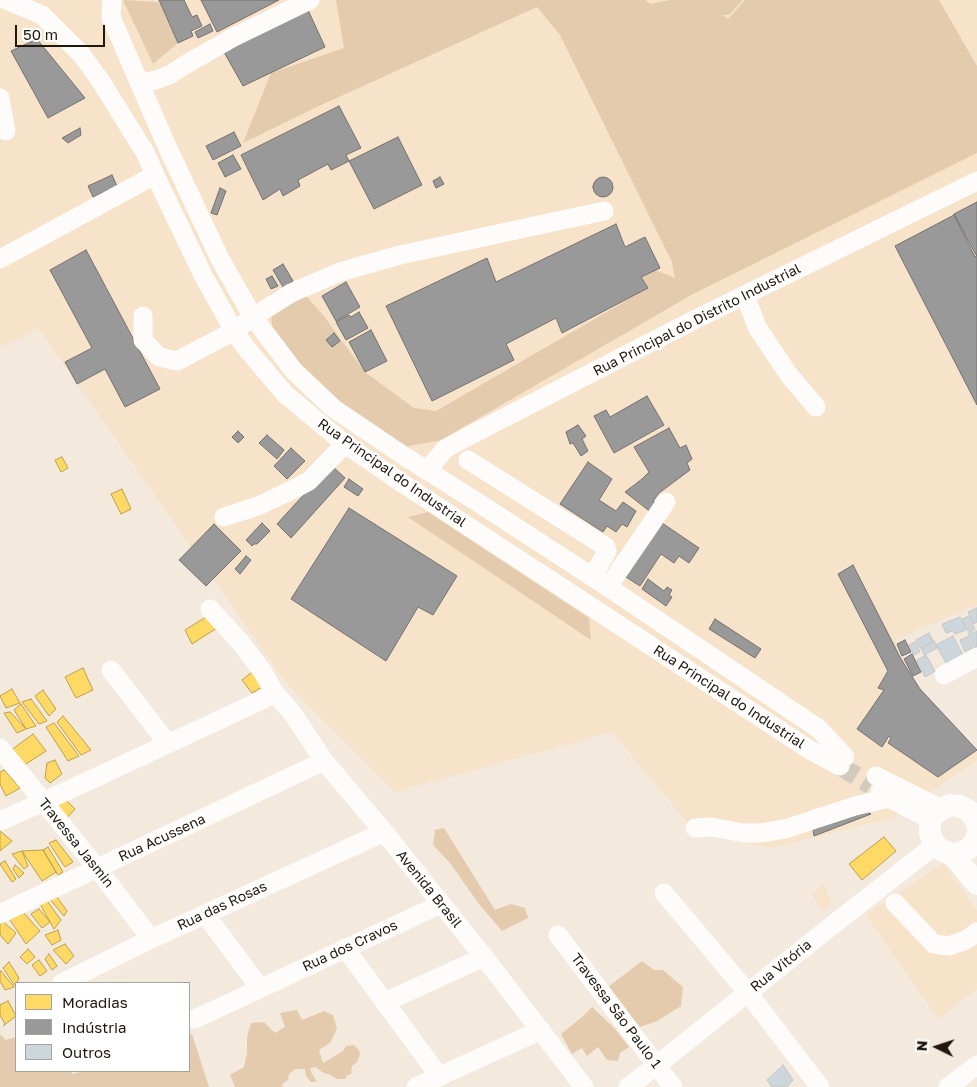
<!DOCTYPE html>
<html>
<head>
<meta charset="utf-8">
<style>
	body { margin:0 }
	#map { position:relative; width:977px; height:1087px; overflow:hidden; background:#f3e9dd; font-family:"Golos Text",sans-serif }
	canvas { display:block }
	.legend { position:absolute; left:15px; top:982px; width:175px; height:90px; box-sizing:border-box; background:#fff; border:1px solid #a6a39f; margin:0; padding:6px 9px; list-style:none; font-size:15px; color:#20180e }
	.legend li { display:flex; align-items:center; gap:10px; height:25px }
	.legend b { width:25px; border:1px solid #a6a39f }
	.north { position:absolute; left:912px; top:1022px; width:50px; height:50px; -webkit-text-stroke:4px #fff; paint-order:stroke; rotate:274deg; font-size:14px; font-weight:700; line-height:20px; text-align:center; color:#20180e }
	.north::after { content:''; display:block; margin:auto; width:18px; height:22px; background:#20180e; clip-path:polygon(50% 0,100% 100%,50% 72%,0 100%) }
	.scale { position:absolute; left:15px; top:25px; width:90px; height:22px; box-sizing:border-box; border:2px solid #20180e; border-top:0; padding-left:6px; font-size:15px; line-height:18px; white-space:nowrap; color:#20180e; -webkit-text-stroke:4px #fff; paint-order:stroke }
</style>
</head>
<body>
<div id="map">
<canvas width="977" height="1087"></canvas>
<ul class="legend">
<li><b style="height:14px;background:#ffd966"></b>Moradias</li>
<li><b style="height:14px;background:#999"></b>Indústria</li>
<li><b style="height:14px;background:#cdd6da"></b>Outros</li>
</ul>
<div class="north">N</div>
<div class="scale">50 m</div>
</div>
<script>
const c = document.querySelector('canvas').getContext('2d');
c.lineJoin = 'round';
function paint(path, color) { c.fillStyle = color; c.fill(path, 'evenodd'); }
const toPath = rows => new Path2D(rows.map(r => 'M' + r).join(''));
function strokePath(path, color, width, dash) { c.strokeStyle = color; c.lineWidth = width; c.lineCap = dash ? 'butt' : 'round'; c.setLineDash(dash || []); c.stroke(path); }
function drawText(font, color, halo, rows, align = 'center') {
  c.font = font + ' "Golos Text",sans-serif'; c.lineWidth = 5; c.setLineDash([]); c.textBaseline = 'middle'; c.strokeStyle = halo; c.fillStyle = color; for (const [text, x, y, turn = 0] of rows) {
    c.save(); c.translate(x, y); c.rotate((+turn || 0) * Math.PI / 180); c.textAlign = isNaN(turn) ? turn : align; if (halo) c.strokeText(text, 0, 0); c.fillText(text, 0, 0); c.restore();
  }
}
paint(toPath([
	[0,0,977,0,977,605,895,640,918,685,977,753,977,760,893,818,772,848,697,834,612,732,395,792,286,683,39,329,0,347],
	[943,863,977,911,977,989,938,1019,866,915],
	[823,884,832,903,823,911,812,895]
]), '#f7e2ca');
paint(toPath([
	[123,0,159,2,178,43,153,64],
	[336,0,645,0,650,4,670,0,743,0,729,15,722,15,728,19,745,0,939,0,977,66,977,153,693,294,441,440,404,447,350,410,289,356,272,327,270,294,293,281,323,315,365,372,414,408,436,411,648,288,641,277,655,270,675,278,672,262,560,35,537,7,319,106,243,143,271,73,344,48],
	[428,512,589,618,591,640,408,517],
	[444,828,495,910,511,904,525,908,528,918,502,931,479,904,450,863,433,845,435,830],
	[642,961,654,970,663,970,683,987,681,1006,657,1021,637,1028,608,987],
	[592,1007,615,1029,629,1047,620,1053,618,1061,607,1060,598,1047,587,1056,582,1048,572,1054,561,1034,582,1017],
	[297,1010,302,1020,324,1011,333,1015,337,1029,330,1043,319,1050,323,1063,343,1051,346,1046,354,1045,359,1050,360,1055,357,1062,352,1066,351,1074,347,1075,345,1079,337,1079,330,1075,322,1072,316,1067,310,1068,311,1072,317,1082,311,1082,306,1076,305,1069,295,1069,289,1074,288,1080,282,1084,283,1087,235,1087,230,1075,244,1067,247,1053,247,1037,251,1023,264,1022,275,1033,285,1027,280,1013],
	[0,1034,6,1040,16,1037,16,1071,71,1071,73,1074,83,1071,189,1071,189,1035,192,1034,209,1087,0,1087]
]), '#e4cbad');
const homes = toPath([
	[62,457,68,468,61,472,55,460,62,457],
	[122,489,131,509,121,514,111,494,122,489],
	[206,617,217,628,192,644,185,630,206,617],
	[83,668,93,690,76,698,65,677,83,668],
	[252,672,264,686,252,693,242,680,252,672],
	[12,689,20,703,6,708,0,696,12,689],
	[43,690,56,709,49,716,35,696,43,690],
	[31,699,47,721,39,724,22,702,31,699],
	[21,704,36,726,26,729,14,710,21,704],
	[10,712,26,729,17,733,4,713,10,712],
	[63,716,91,750,81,755,57,722,63,716],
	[54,723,79,756,68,761,46,727,54,723],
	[33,734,46,751,23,766,10,751,33,734],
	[55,760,62,774,50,783,45,778,47,763,55,760],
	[4,770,20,788,6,796,0,784,0,772,4,770],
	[62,796,75,809,66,819,52,801,62,796],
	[0,831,12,841,0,851,0,831],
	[884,837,896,851,862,880,849,864,884,837],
	[56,840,73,862,65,867,49,843,56,840],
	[48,847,63,872,58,875,43,850,48,847],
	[43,850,56,872,42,881,22,851,43,850],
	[22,851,28,866,24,869,12,854,22,851],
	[5,861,16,879,12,882,0,864,5,861],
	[15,865,24,873,19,878,13,869,15,865],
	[54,893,67,911,64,916,48,897,54,893],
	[45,898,61,920,54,929,40,904,45,898],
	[39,909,50,922,42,928,31,914,39,909],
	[23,912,40,931,26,944,8,917,23,912],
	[0,919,16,933,8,944,0,935,0,919],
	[58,930,61,940,52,945,45,935,58,930],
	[65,944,74,956,66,964,53,950,65,944],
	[28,949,35,957,27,964,20,957,28,949],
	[49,954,57,966,52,970,45,959,49,954],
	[39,960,47,971,40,976,32,965,39,960],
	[9,962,19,978,15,986,3,968,9,962],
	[1,971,14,987,5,990,0,981,0,972,1,971],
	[8,1001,16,1016,3,1026,5,1024,0,1015,0,1005,8,1001]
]);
paint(homes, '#ffd966');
strokePath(homes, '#bc9f4c', 1);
const industry = toPath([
	[159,0,184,0,192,17,197,15,202,26,191,31,193,36,178,43,159,0],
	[201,0,279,0,217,32,201,0],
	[308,10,325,47,243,86,224,52,308,10],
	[210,24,213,31,198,38,195,32,210,24],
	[37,39,85,98,48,118,11,51,37,39],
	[339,106,361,148,346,155,349,161,331,170,328,164,298,180,300,186,283,196,280,189,263,200,241,155,339,106],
	[80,128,81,135,68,143,62,138,80,128],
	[234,132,241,146,213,160,206,146,234,132],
	[398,137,422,185,374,209,349,161,398,137],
	[233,155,241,169,225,177,218,163,233,155],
	[112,175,117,186,93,197,88,186,112,175],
	'593 187a10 10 0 1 1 20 0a10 10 0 1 1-20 0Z',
	[440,177,444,184,436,188,433,181,440,177],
	[220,188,226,191,217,215,211,213,220,188],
	[977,202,977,254,976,255,954,214,977,202],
	[954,215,975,257,977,255,977,405,895,246,954,215],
	[616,224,625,247,645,237,660,268,641,277,648,288,562,333,556,318,506,344,514,360,432,401,386,306,487,258,496,282,616,224],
	[86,250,160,389,125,407,105,369,77,384,65,362,92,348,50,270,86,250],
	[283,264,293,281,283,287,273,270,283,264],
	[272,276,278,286,271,289,266,279,272,276],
	[346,282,360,307,336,321,322,296,346,282],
	[359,312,368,328,346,340,336,322,349,315,351,317,359,312],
	[371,330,387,361,365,372,349,342,371,330],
	[334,333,340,341,332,347,326,340,334,333],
	[647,396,664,425,614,453,594,416,606,410,610,417,647,396],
	[578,425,586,436,582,439,588,451,581,456,573,443,570,444,566,432,578,425],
	[669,428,680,448,686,445,692,459,687,463,690,470,659,493,653,501,657,504,652,513,625,492,642,479,649,472,634,447,669,428],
	[238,431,244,437,238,443,232,437,238,431],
	[267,435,284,450,277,459,259,443,267,435],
	[291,448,305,461,287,479,274,466,291,448],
	[588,462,612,479,599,500,616,511,623,502,636,511,627,527,622,524,616,532,607,526,603,532,560,504,588,462],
	[331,465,345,478,291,538,277,524,331,465],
	[349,479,363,489,358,496,344,487,349,479],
	[349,508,457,576,433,615,418,607,386,661,291,599,349,508],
	[262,523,270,531,257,544,254,544,252,546,246,540,262,523],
	[662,523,699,548,689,563,679,556,674,563,661,554,640,586,626,577,662,523],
	[214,524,241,551,206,586,179,560,214,524],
	[246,556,251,560,240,574,235,569,246,556],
	[853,565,901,659,920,689,977,750,938,777,888,743,891,738,889,736,882,747,857,729,884,690,878,688,888,671,838,574,853,565],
	[648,579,664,591,667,587,672,590,669,595,672,597,666,606,642,589,648,579],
	[715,619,761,649,755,658,709,629,715,619],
	[905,640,911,652,902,656,897,644,905,640],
	[912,654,921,672,913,676,904,659,912,654],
	[864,811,871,814,814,836,813,829,864,811]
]);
paint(industry, '#999');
strokePath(industry, '#75726f', 1);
const building = toPath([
	[977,608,977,622,974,624,968,612,977,608],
	[969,616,975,629,969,633,962,619,969,616],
	[960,617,966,630,955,634,953,631,946,633,942,624,960,617],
	[977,631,977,647,975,648,968,635,977,631],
	[929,633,933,641,920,648,916,640,929,633],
	[953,636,963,655,946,663,936,645,953,636],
	[967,637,973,648,965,652,960,640,967,637],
	[934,641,937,648,924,655,921,648,934,641],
	[915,642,920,652,914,655,909,645,915,642],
	[926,655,935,671,925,677,917,660,926,655],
	[783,1065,793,1080,787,1087,772,1087,767,1080,783,1065]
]);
paint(building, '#cdd6da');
strokePath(building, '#c5c7c6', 1);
strokePath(toPath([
	[840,766,871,785]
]), '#d3cabe', 19, [19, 9]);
strokePath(toPath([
	[6,0,42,15,81,54,100,80,146,154,155,175,203,275,234,331,247,349,285,394,345,444,402,483,810,750,840,766],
	[112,0,111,17,165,142,220,259,253,317,294,371,333,408,404,456,474,500,608,587,819,729,845,757],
	[140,83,156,80,169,75,185,65,232,38,310,0],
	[0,98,6,131],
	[0,259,155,175],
	[745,295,757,327,789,375,816,407],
	[143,316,143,340,159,357,177,361,234,331,253,317,291,293,340,272,400,255,604,211],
	[468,460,606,547,607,551,605,555,592,577],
	[427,471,445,449,467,437,694,320,977,181],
	[224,517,258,506,292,490,309,481,345,444],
	[608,587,666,502],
	[210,609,241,643,262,671,274,692,293,714,324,761,384,832,484,957,584,1087],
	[111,670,168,744],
	[944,675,977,657],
	[0,748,97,868,151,939],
	[876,776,941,809],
	[880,792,889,798,930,819],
	[0,821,43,802,262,700,274,692],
	[695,828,711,827,744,833,760,833,785,829,855,806,889,798],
	[664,893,748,993,820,1087],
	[895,903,934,944,949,946,966,940,977,932],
	[0,914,324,761],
	[205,914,260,988],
	[558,935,673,1087],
	[345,948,439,1076],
	[62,983,151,939,384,832],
	[385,1002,484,957],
	[195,1019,441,904],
	[416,1087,541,1030],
	[628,1087,657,1065,834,924,935,845],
	[948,1087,977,1065]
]), '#fdfcfa', 19);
strokePath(toPath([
	[977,824,974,817,968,810,959,806,950,805,941,809,930,819,930,833,932,839,935,845,943,851,952,854,961,853,969,848,975,842,977,836],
	[952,854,977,884]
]), '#fdfcfa', 22);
drawText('14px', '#20180e', '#fff', [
	["Rua Principal do Distrito Industrial",697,320,-27],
	["Rua Principal do Industrial",392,473,35],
	["Rua Principal do Industrial",729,697,33],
	["Rua Acussena",162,838,-25],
	["Travessa Jasmin",76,843,51],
	["Avenida Brasil",429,889,51],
	["Rua das Rosas",222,906,-25],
	["Rua dos Cravos",350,946,-25],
	["Rua Vitória",781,966,-39],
	["Travessa São Paulo 1",616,1011,53]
]);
</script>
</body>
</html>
